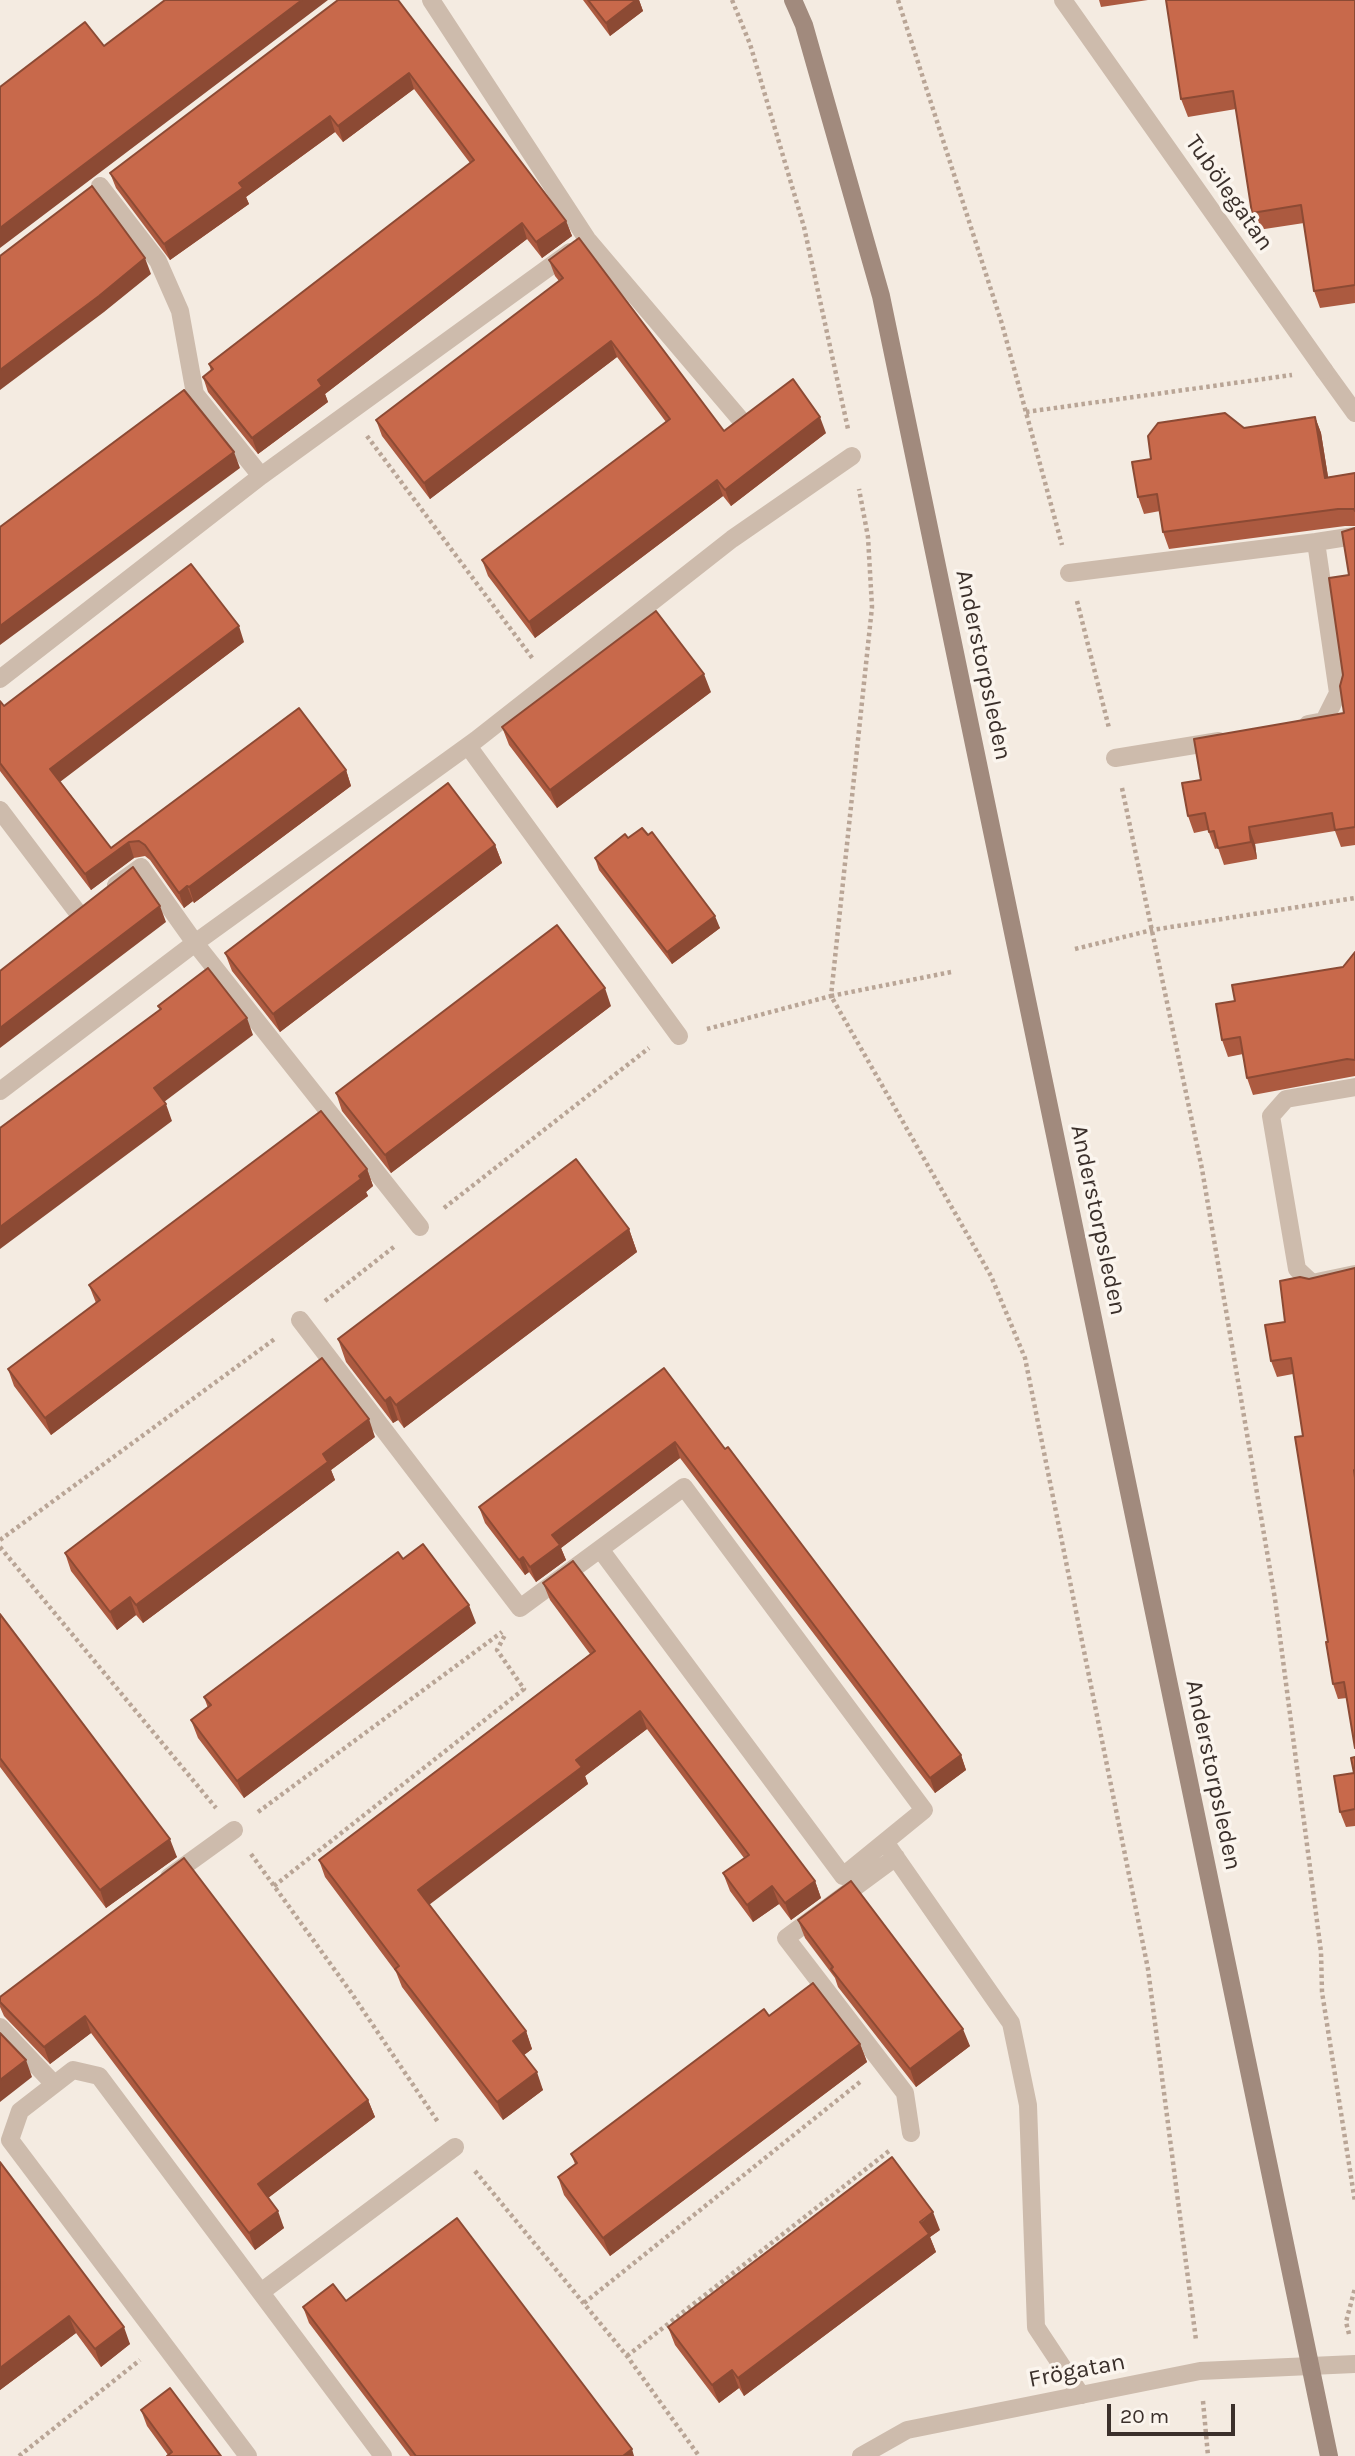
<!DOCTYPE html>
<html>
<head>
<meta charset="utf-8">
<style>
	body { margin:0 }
	#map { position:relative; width:1355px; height:2456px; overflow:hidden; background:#f4ebe1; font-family:Karla,sans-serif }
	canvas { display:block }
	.scale { position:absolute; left:1107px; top:2404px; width:128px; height:32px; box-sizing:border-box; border:4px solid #3b302b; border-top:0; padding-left:9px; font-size:21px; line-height:24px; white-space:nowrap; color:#3b302b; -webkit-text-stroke:5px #fbf5ee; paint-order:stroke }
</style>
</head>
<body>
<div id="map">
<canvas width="1355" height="2456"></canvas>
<div class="scale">20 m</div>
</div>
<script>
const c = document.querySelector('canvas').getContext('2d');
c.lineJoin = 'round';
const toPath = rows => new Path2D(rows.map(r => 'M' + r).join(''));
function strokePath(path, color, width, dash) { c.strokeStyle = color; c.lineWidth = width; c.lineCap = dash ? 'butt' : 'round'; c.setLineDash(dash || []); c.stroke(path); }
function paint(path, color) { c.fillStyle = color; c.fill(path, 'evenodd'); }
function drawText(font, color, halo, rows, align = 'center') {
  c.font = font + ' Karla,sans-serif'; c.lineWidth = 7; c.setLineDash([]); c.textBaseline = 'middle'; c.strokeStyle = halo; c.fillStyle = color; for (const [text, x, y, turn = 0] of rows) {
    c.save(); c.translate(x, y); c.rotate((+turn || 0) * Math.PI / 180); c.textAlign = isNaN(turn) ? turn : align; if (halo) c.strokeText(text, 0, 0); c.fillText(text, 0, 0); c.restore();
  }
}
strokePath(toPath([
	[732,0,750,44,804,227,848,429],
	[898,0,1002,324,1062,545],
	[1026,412,1292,375],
	[367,436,533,659],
	[1077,601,1109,728],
	[1122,788,1202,1169,1275,1599,1321,1952,1322,1992,1355,2202],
	[1075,949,1152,930,1355,898],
	[951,972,831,996,991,1276,1025,1358,1148,1969,1196,2340],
	[707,1029,831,996,872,607,868,537,859,489],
	[444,1208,649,1048],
	[325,1301,395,1246],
	[0,1540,276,1338],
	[0,1547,216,1808],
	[258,1812,502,1632],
	[251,1854,350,1991,438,2122],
	[274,1886,524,1689,497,1650,506,1633],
	[475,2171,627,2356,699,2456],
	[584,2303,860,2082],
	[1349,2334,1346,2322,1355,2288],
	[627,2356,889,2151],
	[1203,2401,1208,2456],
	[19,2456,140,2360]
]), '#b9a596', 4.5, [3.5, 3.5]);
strokePath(toPath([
	[431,0,587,239,740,419],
	[1324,370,1355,413],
	[261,476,570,252],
	[1316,542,1355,536],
	[1069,573,1316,542,1338,693,1324,721,1308,724],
	[0,679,261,476,195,394,180,311,158,261,100,186],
	[468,746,679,1036],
	[1115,758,1219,741],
	[0,810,78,913],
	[116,885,141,867,195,943,420,1227],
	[1355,1087,1286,1099,1271,1116,1297,1269,1312,1283,1355,1274],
	[0,1091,195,943,476,740,732,539,852,456],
	[300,1320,520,1608,600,1549,684,1487,924,1810,843,1876,600,1549],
	[885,1842,1011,2023,1028,2105,1036,2327,1081,2395],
	[896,1857,786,1938,905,2093,911,2133],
	[169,1877,234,1830],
	[0,2027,54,2084],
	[261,2292,455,2147],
	[248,2456,10,2140,20,2111,73,2070,99,2076,383,2456]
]), '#cdbbac', 18);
strokePath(toPath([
	[1063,0,1324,370],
	[861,2456,907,2430,1200,2371,1355,2364]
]), '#cdbbac', 18);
strokePath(toPath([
	[793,0,804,25,881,296,1329,2456]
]), '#a18a7d', 18);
paint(toPath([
	[338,0,566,221,572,236,542,258,527,239,325,394,328,402,258,454,208,392,203,377,211,371,209,364,470,163,414,89,343,142,335,132,246,197,249,204,170,260,116,188,110,173],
	[583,0,639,0,643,11,610,36],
	[1099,0,1148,0,1101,7],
	[1355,0,1355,303,1320,308,1314,291,1304,223,1258,230,1252,213,1236,109,1188,117,1181,99],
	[549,260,724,431,826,433,731,506,723,496,535,638,488,576,482,560,666,422,617,357,430,499,382,436,376,420,559,281,555,276],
	[1315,417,1321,433,1328,477,1355,473,1355,526,1345,526,1169,549,1163,532,1160,511,1144,514,1138,497,1151,459],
	[1355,528,1355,845,1341,847,1335,831,1255,844,1257,859,1224,865,1218,848,1215,849,1208,830,1194,833,1188,816,1201,780,1344,713,1343,675,1349,575],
	[244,642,60,781,111,848,346,770,351,786,194,903,193,901,184,908,150,860,145,856,134,858,91,890,0,771,0,701,4,706],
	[711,692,557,808,509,745,502,727],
	[648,835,720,928,672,964,599,870,595,858,628,838],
	[495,845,502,863,280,1032,232,971,225,953],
	[1355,952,1355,1076,1253,1095,1247,1078,1243,1054,1228,1057,1222,1040,1235,1001,1343,967],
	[611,1006,391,1173,342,1111,336,1093],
	[367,1169,373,1186,366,1192,368,1196,51,1435,14,1386,8,1369,96,1303,89,1285],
	[629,1229,637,1252,404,1428,398,1420,393,1423,346,1362,338,1339],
	[1355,1268,1355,1748,1347,1698,1338,1699,1333,1684,1303,1436,1293,1374,1277,1377,1271,1361,1285,1322,1309,1279],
	[664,1368,725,1449,961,1755,966,1770,935,1793,680,1458,561,1548,566,1560,536,1582,529,1572,525,1575,485,1523,479,1507],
	[375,1437,331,1470,335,1480,143,1623,136,1615,117,1630,71,1571,65,1553],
	[543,1583,815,1881,821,1898,791,1920,779,1904,753,1922,730,1891,723,1873,744,1858,647,1729,585,1776,588,1784,429,1904,526,2031,532,2049,524,2055,543,2090,503,2120,402,1987,396,1972,325,1877,319,1860,590,1654,550,1600],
	[0,1614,177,1857,106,1908,0,1767],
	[476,1623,244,1798,198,1738,191,1720,208,1708,204,1697],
	[1355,1757,1355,1826,1346,1827,1340,1812,1354,1773],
	[184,1858,368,2100,375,2117,268,2198,284,2228,255,2250,91,2033,50,2064,4,2016,0,2007,0,1997],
	[798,1920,970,2046,916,2087,838,1987,835,1978,805,1938],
	[769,2016,860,2044,867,2062,610,2256,564,2195,558,2177,575,2164,571,2154],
	[0,2162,130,2344,101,2367,76,2333,0,2390],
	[940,2230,930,2237,936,2252,744,2396,739,2388,719,2403,675,2345,668,2327],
	[346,2301,634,2456,410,2456,309,2323,303,2307],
	[141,2410,221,2456,168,2455,147,2426]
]), '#ac5a40');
paint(toPath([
	[302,0,328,0,0,248,0,228],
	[636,0,639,0,643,11,610,36,606,23],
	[409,73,414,89,343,142,338,126],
	[330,116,335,132,246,197,249,204,170,260,164,244,239,183],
	[566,221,572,236,542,258,536,242],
	[522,223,527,239,325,394,328,402,258,454,252,438,318,380],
	[145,258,151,274,104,312,0,390,0,370],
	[611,341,617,357,430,499,424,483],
	[820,417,826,433,731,506,725,490],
	[1315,417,1321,433,1331,495,1325,478],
	[234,452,240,468,0,645,0,626],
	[717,480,723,496,535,638,529,622],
	[239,626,244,642,56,785,50,769],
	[704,674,711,692,557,808,550,790],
	[346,770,351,786,194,903,189,887],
	[1249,827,1255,844,1257,859,1251,842],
	[129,842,134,858,91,890,85,874],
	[495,845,502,863,280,1032,273,1014],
	[187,886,193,901,184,908,179,893],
	[160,906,166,922,0,1048,0,1028],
	[715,916,720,928,672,964,667,952],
	[605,988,611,1006,391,1173,385,1155],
	[247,1018,253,1035,160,1105,154,1088],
	[166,1104,172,1121,0,1249,0,1227],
	[367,1169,373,1186,366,1192,368,1196,51,1435,45,1418],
	[629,1229,637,1252,404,1428,396,1405],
	[390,1397,398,1420,393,1423,385,1401],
	[369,1419,375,1437,331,1470,335,1480,143,1623,136,1605,323,1454],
	[675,1442,680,1458,561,1548,566,1560,536,1582,530,1567,552,1535],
	[523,1557,529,1572,525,1575,519,1560],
	[130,1597,136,1615,117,1630,110,1612],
	[469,1605,476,1623,244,1798,237,1781],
	[640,1711,647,1729,585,1776,588,1784,425,1908,418,1890,576,1760],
	[961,1755,966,1770,935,1793,930,1778],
	[170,1839,177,1857,106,1908,100,1890],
	[815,1881,821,1898,791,1920,785,1903],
	[772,1886,779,1904,753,1922,747,1905],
	[85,2016,91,2033,50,2064,44,2047],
	[963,2029,970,2046,916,2087,910,2069],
	[526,2031,532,2049,520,2058,513,2041],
	[860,2044,867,2062,610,2256,603,2238],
	[26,2060,32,2077,0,2102,0,2080],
	[537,2072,543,2090,503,2120,497,2102],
	[368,2100,375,2117,264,2201,258,2184],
	[278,2211,284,2228,255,2250,249,2233],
	[933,2212,940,2230,930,2237,936,2252,744,2396,738,2378],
	[69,2316,76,2333,0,2390,0,2368],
	[124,2327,130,2344,101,2367,95,2349],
	[732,2370,739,2388,719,2403,712,2385],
	[632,2449,634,2456,623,2456]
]), '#8c4a34');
const building = toPath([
	[165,0,302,0,0,228,0,87,85,22,104,46,165,0],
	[338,0,398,0,566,221,536,242,522,223,318,380,322,386,252,438,203,377,213,369,209,364,474,160,409,73,338,126,330,116,239,183,243,188,164,244,110,173,338,0],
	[588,0,636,0,606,23,588,0],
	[1166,0,1355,0,1355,285,1314,291,1301,205,1252,213,1233,91,1181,99,1166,0],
	[92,186,145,258,99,296,0,370,0,256,92,186],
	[579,238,724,431,793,379,820,417,725,490,717,480,529,622,482,560,670,419,611,341,424,483,376,420,563,278,549,260,579,238],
	[184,390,234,452,0,626,0,527,184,390],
	[1225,413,1244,428,1315,417,1325,478,1355,473,1355,511,1354,509,1338,509,1163,532,1157,494,1138,497,1132,462,1151,459,1148,436,1158,423,1225,413],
	[1355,528,1355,827,1335,830,1332,813,1249,827,1251,842,1218,848,1214,831,1209,832,1205,813,1188,816,1182,783,1201,780,1194,739,1344,713,1340,686,1343,675,1329,578,1349,575,1342,532,1355,528],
	[191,564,239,626,50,769,111,848,299,708,346,770,189,887,187,886,179,893,145,845,139,841,129,842,85,874,0,763,0,701,4,706,191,564],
	[656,611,704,674,550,790,502,727,656,611],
	[448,783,495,845,273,1014,225,953,448,783],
	[642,828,648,835,652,832,715,916,667,952,595,858,625,834,628,838,642,828],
	[133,867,160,906,0,1028,0,971,133,867],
	[557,925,605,988,385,1155,336,1093,557,925],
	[1355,952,1355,1060,1347,1059,1247,1078,1240,1037,1222,1040,1216,1004,1235,1001,1232,985,1343,967,1355,952],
	[208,968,247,1018,154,1088,166,1104,0,1227,0,1128,161,1009,158,1006,208,968],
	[321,1111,367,1169,359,1176,361,1179,45,1418,8,1369,100,1300,89,1285,321,1111],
	[576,1159,629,1229,396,1405,390,1397,385,1401,338,1339,576,1159],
	[1355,1268,1355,1470,1354,1470,1355,1478,1355,1748,1344,1682,1333,1684,1326,1642,1328,1642,1295,1437,1303,1436,1291,1358,1271,1361,1265,1325,1285,1322,1280,1281,1300,1277,1309,1279,1355,1268],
	[322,1358,369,1419,323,1454,328,1462,136,1605,130,1597,110,1612,65,1553,322,1358],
	[664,1368,725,1449,728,1447,961,1755,930,1778,675,1442,552,1535,560,1545,530,1567,523,1557,519,1560,479,1507,664,1368],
	[423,1544,469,1605,237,1781,191,1720,211,1705,204,1697,398,1552,403,1559,423,1544],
	[573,1561,815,1881,785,1903,772,1886,747,1905,723,1873,749,1855,640,1711,576,1760,582,1767,418,1890,526,2031,513,2041,537,2072,497,2102,395,1969,399,1966,319,1860,595,1651,543,1583,573,1561],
	[0,1614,170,1839,100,1890,0,1758,0,1614],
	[1355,1757,1355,1809,1340,1812,1334,1776,1354,1773,1351,1758,1355,1757],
	[184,1858,368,2100,258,2184,278,2211,249,2233,85,2016,44,2047,0,2002,0,1997,184,1858],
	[851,1881,963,2029,910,2069,831,1969,833,1967,798,1920,851,1881],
	[813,1983,860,2044,603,2238,558,2177,577,2163,571,2154,764,2009,769,2016,813,1983],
	[0,2033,26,2060,0,2080,0,2033],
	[892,2157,933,2212,920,2222,929,2234,738,2378,732,2370,712,2385,668,2327,892,2157],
	[0,2162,124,2327,95,2349,69,2316,0,2368,0,2162],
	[457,2218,632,2449,623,2456,416,2456,303,2307,333,2284,346,2301,457,2218],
	[170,2388,221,2456,167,2456,172,2452,141,2410,170,2388]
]);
paint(building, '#c8694b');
strokePath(building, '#8c4a34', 2);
drawText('24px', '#3b302b', '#fbf5ee', [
	["Tubölegatan",1229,193,55],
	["Anderstorpsleden",983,665,78],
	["Anderstorpsleden",1098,1220,78],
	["Anderstorpsleden",1213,1775,78],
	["Frögatan",1077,2371,-11]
]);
</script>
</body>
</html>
